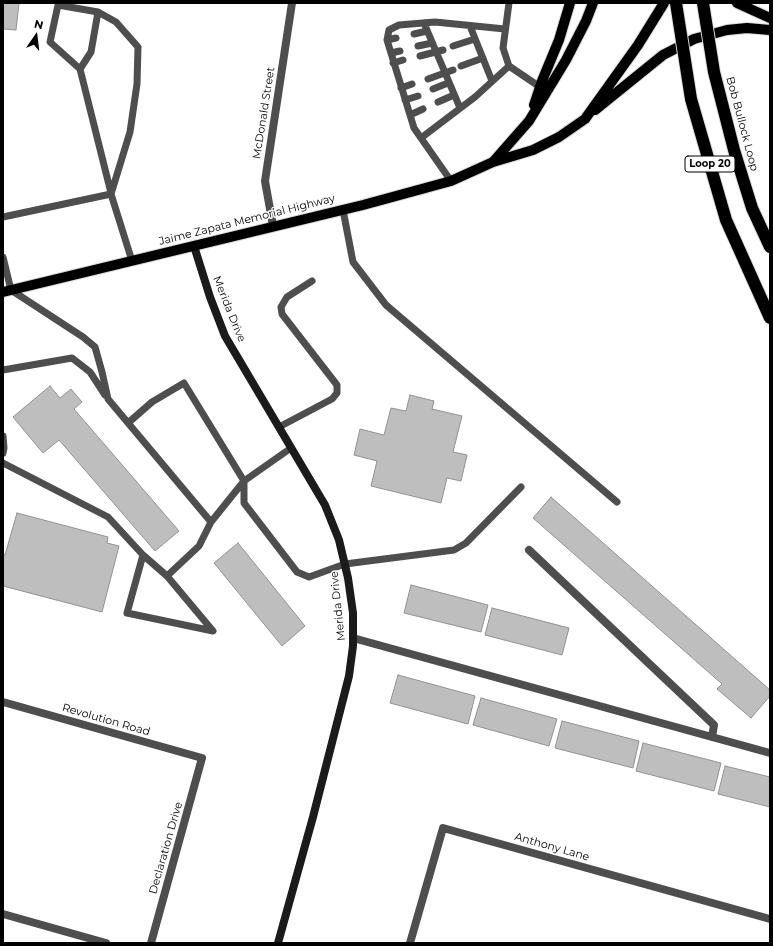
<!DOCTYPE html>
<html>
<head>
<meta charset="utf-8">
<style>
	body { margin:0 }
	#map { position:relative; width:773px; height:946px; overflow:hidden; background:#fff; font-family:Montserrat,sans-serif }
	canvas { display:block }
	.frame { position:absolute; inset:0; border:4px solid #000; pointer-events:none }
	.north { position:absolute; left:16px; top:16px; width:40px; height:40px; -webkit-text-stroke:3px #fff; paint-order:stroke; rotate:14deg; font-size:11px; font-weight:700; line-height:16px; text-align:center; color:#000 }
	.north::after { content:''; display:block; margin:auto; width:14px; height:18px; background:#000; clip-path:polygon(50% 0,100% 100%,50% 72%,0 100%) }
</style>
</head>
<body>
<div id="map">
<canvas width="773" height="946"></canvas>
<div class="frame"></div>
<div class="north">N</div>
</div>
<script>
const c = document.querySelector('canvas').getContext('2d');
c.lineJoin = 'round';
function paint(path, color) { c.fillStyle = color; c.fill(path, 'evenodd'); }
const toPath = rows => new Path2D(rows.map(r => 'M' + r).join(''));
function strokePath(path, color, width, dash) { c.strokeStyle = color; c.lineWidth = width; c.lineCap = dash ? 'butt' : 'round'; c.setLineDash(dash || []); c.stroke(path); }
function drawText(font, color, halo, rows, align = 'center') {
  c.font = font + ' Montserrat,sans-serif'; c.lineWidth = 3; c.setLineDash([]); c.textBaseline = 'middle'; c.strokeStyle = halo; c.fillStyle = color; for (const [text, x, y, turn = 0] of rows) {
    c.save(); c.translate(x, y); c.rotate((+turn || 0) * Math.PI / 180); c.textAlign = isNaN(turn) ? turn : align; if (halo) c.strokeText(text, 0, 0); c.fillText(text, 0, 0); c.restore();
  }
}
const building = toPath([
	[3,3,19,3,16,30,3,29,3,3],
	[50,386,60,398,71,389,82,402,74,409,179,531,155,551,59,440,43,453,13,417,50,386],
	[410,395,434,401,432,409,462,416,453,452,467,455,461,481,447,478,441,503,371,486,377,461,354,455,360,429,384,435,391,408,406,411,410,395],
	[551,497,770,690,770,696,751,718,717,689,722,684,533,518,551,497],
	[17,513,108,537,107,543,119,546,102,612,3,586,3,554,5,555,17,513],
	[238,543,305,626,282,646,214,563,238,543],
	[411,585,488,605,481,632,404,613,411,585],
	[492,608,569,628,562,655,485,635,492,608],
	[398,675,475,696,468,724,390,703,398,675],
	[481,698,557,719,549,746,473,725,481,698],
	[562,721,639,741,633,768,555,748,562,721],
	[643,743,721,763,714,791,636,771,643,743],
	[725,766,770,777,770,807,718,794,725,766]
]);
paint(building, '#bebebe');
strokePath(building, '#929292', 1);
const primary = toPath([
	[737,3,770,18],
	[534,105,542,81,559,40,570,3],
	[595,110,663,55,694,39,727,30,747,28,770,30],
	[493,162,529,121,566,60,586,21,593,3],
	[3,292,363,205,451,181,493,162,533,150,559,137,585,119,638,45,664,3]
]);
strokePath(primary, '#dbdbdb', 12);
strokePath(toPath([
	[509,3,503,48,509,66,540,87],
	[98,12,91,52,80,69,50,42,58,5,98,12,116,22,138,47,137,84,130,132,111,194],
	[424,23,460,108],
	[470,26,492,81],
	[414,34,427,31],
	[387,40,396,38],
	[418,46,432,43],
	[453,46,475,39],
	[391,53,400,51],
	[420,56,443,50],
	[393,63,403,60],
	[461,66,483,58],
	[80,69,111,193],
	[428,79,453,70],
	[401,88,412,84],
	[433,89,448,83],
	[405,100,418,96],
	[438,102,454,95],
	[410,115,423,109],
	[421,138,475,97,509,66],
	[451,181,414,128,387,40,389,30,399,25,435,22,505,29],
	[343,210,353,262,386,305,617,502],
	[3,217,111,194,132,261],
	[3,257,11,290,83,337,95,347,102,372,108,399,211,522,244,481,291,448],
	[3,370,72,358,90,372,105,395],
	[128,423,152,402,184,383,244,481,244,503,297,572,309,577,345,564,454,550,466,543,521,487],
	[279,427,332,399,337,393,337,385,282,314,281,307,287,297,312,281],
	[3,436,4,448,3,453],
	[3,463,108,517,143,555,167,576,213,631,127,613,143,555],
	[167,576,199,546,211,522]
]), '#4e4e4e', 7);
strokePath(toPath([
	[273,226,265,181,292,3],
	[529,550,714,725,712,737],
	[353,638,770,753],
	[3,702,202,758,151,943],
	[3,914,106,943],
	[410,943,443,828,770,919]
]), '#4e4e4e', 8);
strokePath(toPath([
	[194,246,210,297,225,336,325,505,339,540,348,578,353,613,353,646,349,676,313,817,278,943]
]), '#1b1b1b', 8);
strokePath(primary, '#000', 10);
const highwayBridge = toPath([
	[676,3,691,99,726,220,770,318],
	[703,3,714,72,734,150,752,208,770,247]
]);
strokePath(highwayBridge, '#dbdbdb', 14, []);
strokePath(highwayBridge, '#000', 12);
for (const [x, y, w] of [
	[710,164,50]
]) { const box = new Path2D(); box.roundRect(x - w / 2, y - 8, w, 16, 3); c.fillStyle = '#fff'; c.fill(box); strokePath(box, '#000', 1); }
drawText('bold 10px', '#000', null, [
	["Loop 20",710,164]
]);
drawText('11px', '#000', '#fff', [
	["McDonald Street",264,113,-81],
	["Bob Bullock Loop",742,124,75],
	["Jaime Zapata Memorial Highway",247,220,-14],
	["Merida Drive",229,309,68],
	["Merida Drive",338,606,-96],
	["Revolution Road",106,720,16],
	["Anthony Lane",552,847,16],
	["Declaration Drive",166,848,-74]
]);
</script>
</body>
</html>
